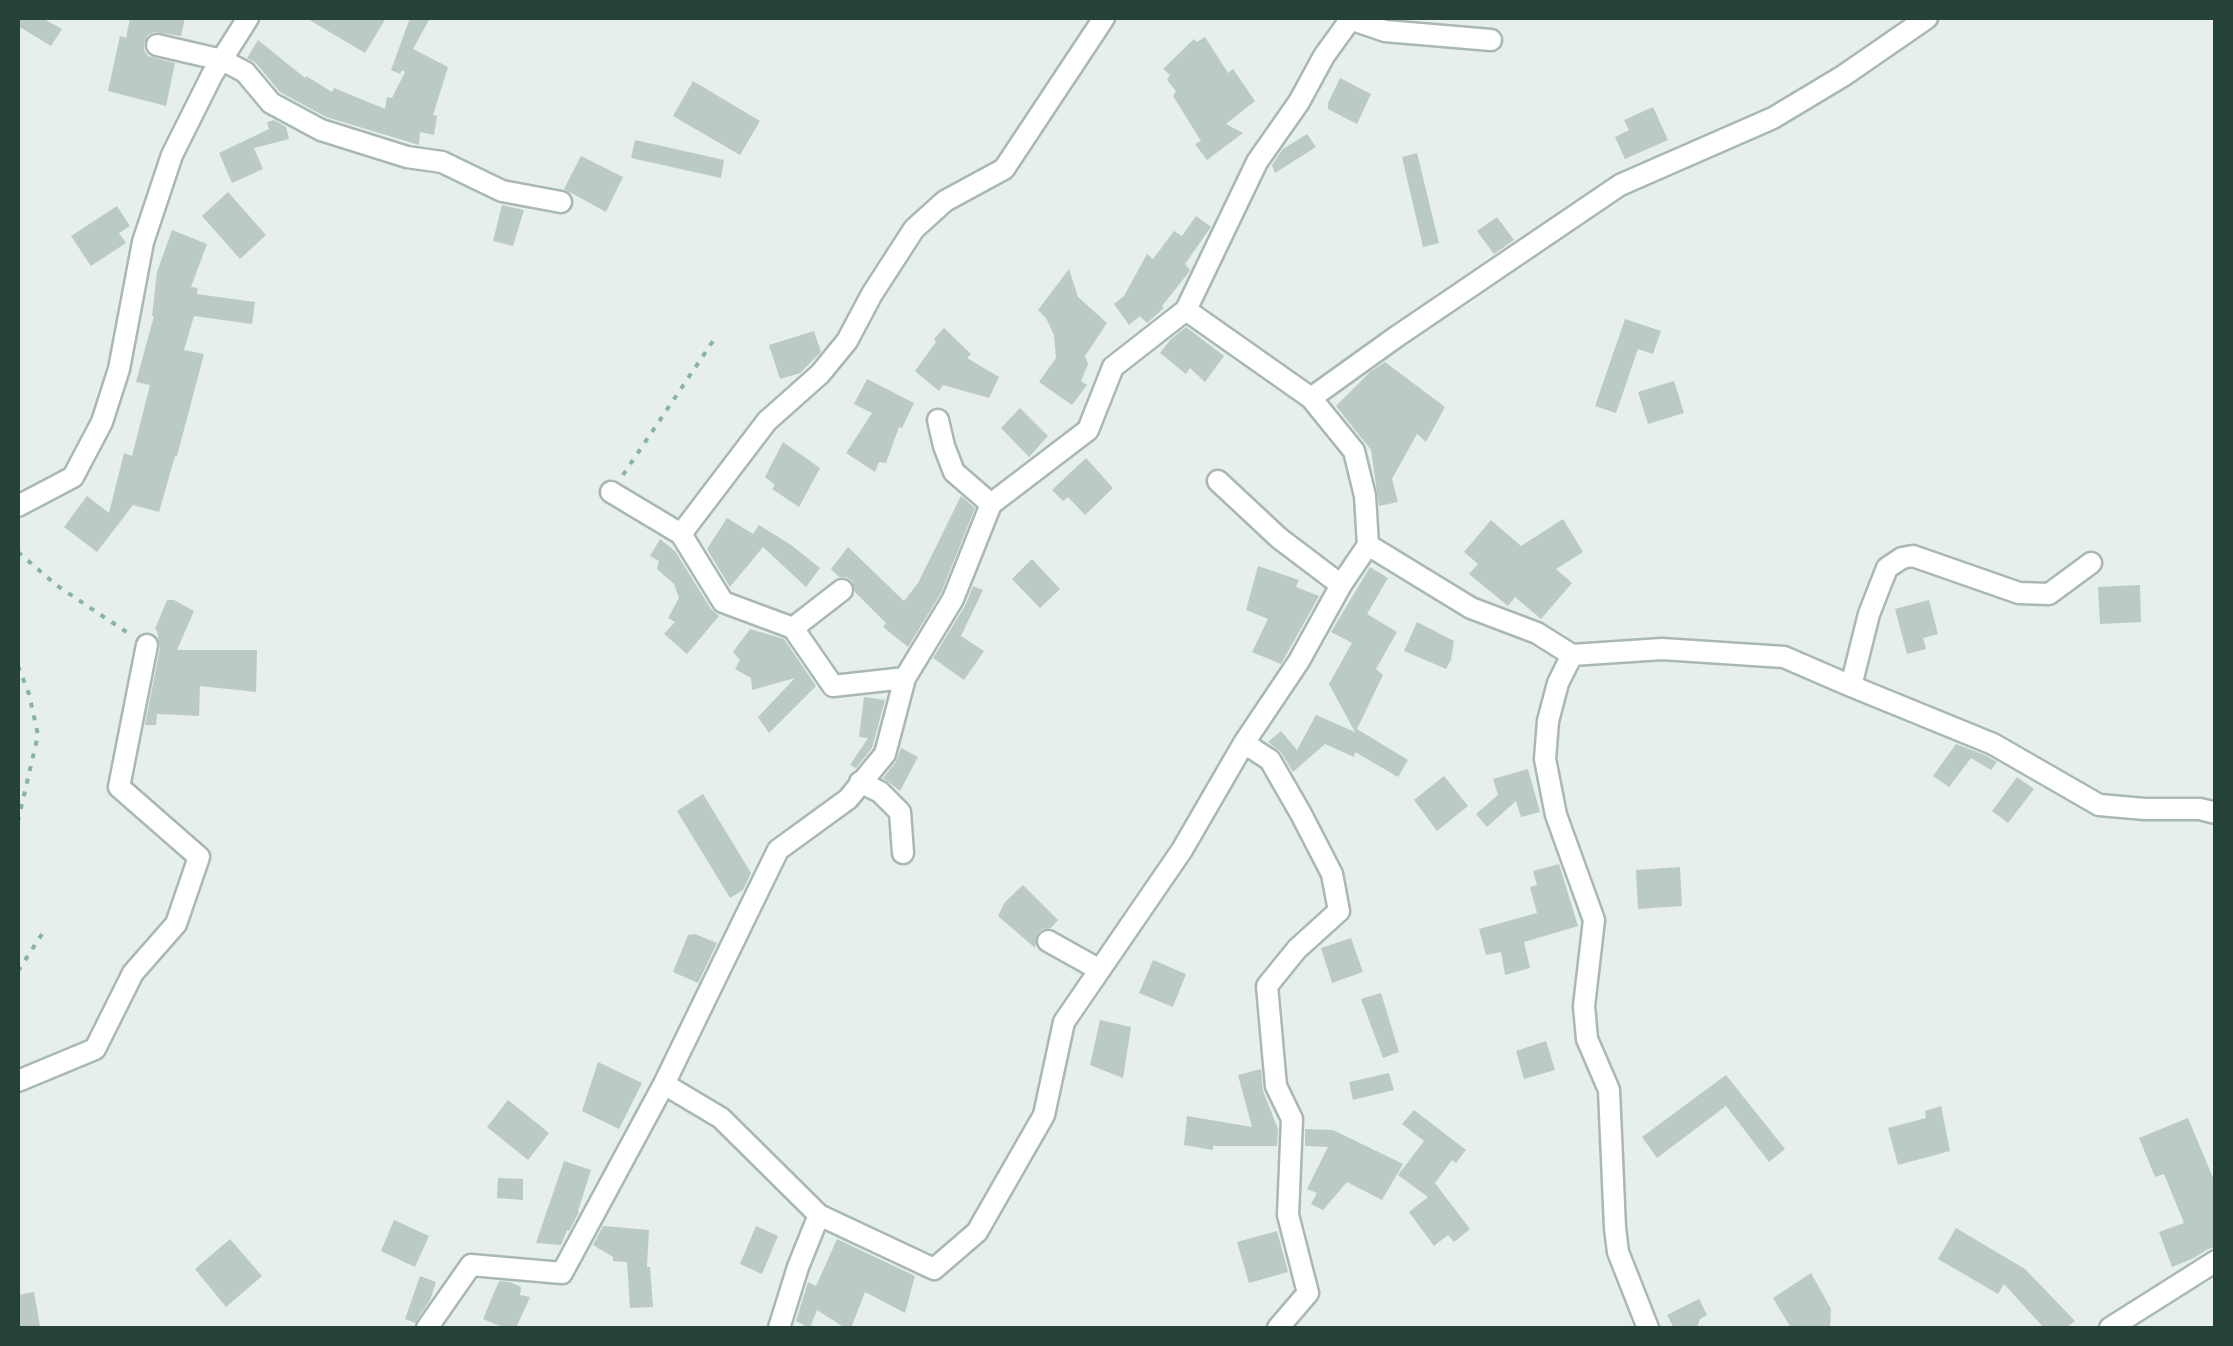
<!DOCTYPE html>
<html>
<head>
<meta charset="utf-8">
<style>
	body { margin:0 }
	#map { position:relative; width:2233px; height:1346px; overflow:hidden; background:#e6efeb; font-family:Barlow,sans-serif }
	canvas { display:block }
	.frame { position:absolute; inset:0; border:20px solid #24423a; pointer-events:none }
</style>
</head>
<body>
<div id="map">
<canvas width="2233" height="1346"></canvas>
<div class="frame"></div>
</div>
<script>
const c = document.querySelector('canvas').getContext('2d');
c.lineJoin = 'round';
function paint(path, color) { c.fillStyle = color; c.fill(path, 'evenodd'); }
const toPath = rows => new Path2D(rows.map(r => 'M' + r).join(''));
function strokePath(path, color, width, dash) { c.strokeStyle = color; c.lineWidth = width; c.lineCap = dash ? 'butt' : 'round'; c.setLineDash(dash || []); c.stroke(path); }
paint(toPath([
	[18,18,42,18,62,29,51,46,18,26],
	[130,18,185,18,181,36,154,32,148,35,144,43,144,50,148,56,175,63,166,106,108,91,120,36,126,38],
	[306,18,386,18,365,53],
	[410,18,430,18,413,49,448,67,433,115,437,116,434,135,420,132,419,145,326,117,280,92,256,63,247,58,258,40,305,78,306,76,332,92,334,88,385,109,387,97,392,98,405,72,402,70,400,74,391,70],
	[1205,37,1228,73,1233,69,1255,101,1226,124,1243,133,1207,160,1195,144,1201,141,1173,96,1176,91,1167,80,1170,75,1163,69,1194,39,1197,42],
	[1340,78,1371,94,1357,124,1328,109,1328,103],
	[693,81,760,121,740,155,673,116],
	[1653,107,1668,140,1625,159,1615,137,1629,130,1624,120],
	[274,120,286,127,289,139,254,148,263,169,232,183,219,153,269,129,267,122],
	[1307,134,1316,147,1275,173,1272,165,1283,149],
	[635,140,724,160,721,178,631,158],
	[1417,153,1439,243,1423,247,1402,157],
	[581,156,623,177,606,212,564,189],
	[228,192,266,235,240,259,202,216],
	[502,205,524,210,513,246,493,241],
	[117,206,130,226,119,233,126,243,91,266,71,236],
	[1196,216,1211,227,1185,264,1190,270,1189,272,1162,306,1164,308,1147,323,1140,316,1129,325,1114,304,1124,296,1147,254,1153,259,1174,231,1182,236],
	[1497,217,1514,240,1494,254,1477,231],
	[172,230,207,244,191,287,198,288,197,294,255,302,252,324,194,316,184,350,204,354,177,456,175,456,159,512,133,505,97,552,64,527,87,496,109,513,124,453,132,456,150,385,136,382,154,316,152,316,157,272],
	[1069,269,1078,297,1107,323,1085,356,1088,364,1081,381,1087,385,1072,405,1039,382,1056,358,1054,335,1046,318,1038,310],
	[1625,319,1661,331,1653,354,1638,349,1616,413,1595,406],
	[1186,327,1224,356,1205,382,1190,368,1186,374,1160,353,1171,339],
	[944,328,971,354,967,358,999,377,989,398,943,385,939,391,915,371,936,342,934,339],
	[814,331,821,352,800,373,780,379,769,345],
	[1385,362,1445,407,1426,442,1417,434,1392,479,1398,502,1379,506,1371,450,1336,406,1370,372],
	[867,379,914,403,902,428,899,427,886,463,879,462,875,472,846,453,872,413,854,404],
	[1674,381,1684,413,1648,424,1638,392],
	[1020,408,1048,436,1029,457,1001,428],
	[783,442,820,468,799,507,772,489,775,485,765,477],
	[1086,458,1113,488,1085,515,1068,497,1063,501,1052,490],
	[961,496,975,508,941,593,908,647,883,627,886,623,855,592,852,581,846,577,839,577,831,569,848,547,904,601,918,583],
	[727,518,753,534,759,525,791,545,820,568,806,587,763,547,730,587,707,549],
	[1563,519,1583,552,1556,569,1572,583,1541,619,1515,597,1508,606,1469,574,1478,564,1464,552,1491,520,1521,546],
	[660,539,675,551,711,609,719,616,687,654,664,634,675,622,668,618,679,598,674,584,657,569,659,561,650,556],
	[1032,559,1060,589,1040,608,1012,579],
	[1258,566,1299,580,1296,587,1319,596,1281,664,1252,652,1268,619,1246,610],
	[1370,567,1388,578,1367,614,1397,632,1376,669,1383,675,1357,729,1408,760,1398,777,1355,752,1354,757,1325,744,1293,772,1281,752,1268,742,1281,731,1297,750,1316,715,1355,732,1329,684,1352,643,1331,632],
	[2140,585,2141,622,2100,624,2098,587],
	[973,586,983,590,961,636,984,651,964,680,933,658,965,606],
	[167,600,174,600,194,611,177,650,257,650,256,692,200,686,199,716,157,714,156,725,145,725,160,648,157,630,155,629],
	[1929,600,1938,634,1923,638,1926,649,1907,654,1895,609],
	[1417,622,1454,641,1451,660,1446,669,1404,651],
	[750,629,784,639,816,686,769,733,758,717,795,678,752,690,751,678,735,669,740,660,733,652],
	[864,697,885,700,872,748,856,768,850,765,868,738,859,737],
	[1956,744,1987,756,1997,762,1991,770,1971,758,1949,787,1933,776],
	[901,748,918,757,900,791,883,778,896,762],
	[1528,769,1540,812,1521,817,1516,801,1487,827,1476,814,1498,795,1493,779],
	[1444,776,1468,806,1437,831,1414,800],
	[2017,777,2034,789,2008,823,1992,811],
	[703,794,751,873,743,890,730,898,677,811],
	[1559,864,1578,926,1524,942,1530,968,1505,975,1501,952,1486,955,1479,929,1537,913,1530,887,1537,885,1533,871],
	[1680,867,1682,906,1638,909,1636,870],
	[1023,885,1058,920,1051,928,1042,929,1037,934,1035,948,998,916,1005,902],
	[695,934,717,943,698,983,673,972,688,935],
	[1351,938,1363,972,1332,983,1321,948],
	[1153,960,1186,974,1173,1007,1139,993],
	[1381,993,1399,1052,1383,1058,1361,999],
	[1100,1020,1131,1027,1123,1078,1090,1065],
	[1546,1041,1555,1070,1524,1079,1516,1051],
	[598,1062,642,1083,619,1129,582,1111],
	[1261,1069,1263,1091,1278,1129,1277,1146,1213,1146,1213,1150,1184,1145,1187,1116,1252,1127,1238,1075],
	[1389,1073,1394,1090,1353,1100,1349,1082],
	[1726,1075,1785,1149,1769,1162,1726,1106,1657,1158,1642,1137],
	[508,1100,549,1133,528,1160,487,1127],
	[1941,1106,1950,1151,1898,1165,1888,1128,1926,1118,1925,1111],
	[1414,1110,1466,1150,1456,1163,1452,1160,1435,1183,1470,1229,1454,1242,1448,1235,1434,1246,1409,1212,1428,1197,1398,1175,1424,1141,1402,1124],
	[2188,1118,2216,1185,2216,1246,2206,1250,2194,1258,2172,1267,2159,1232,2184,1223,2164,1174,2155,1177,2139,1138],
	[1305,1129,1333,1130,1403,1164,1382,1200,1347,1182,1323,1210,1311,1204,1317,1193,1307,1189,1328,1147,1305,1146],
	[564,1161,591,1170,578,1211,579,1212,569,1231,567,1230,561,1245,536,1243],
	[498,1178,523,1179,523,1200,497,1198],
	[394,1220,429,1236,415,1267,381,1251],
	[603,1226,649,1230,647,1267,650,1267,653,1307,630,1308,627,1262,613,1261,613,1257,593,1245],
	[756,1226,778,1236,762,1274,740,1264],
	[1956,1228,2025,1269,2075,1321,2066,1328,2044,1328,2004,1284,1998,1294,1938,1259],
	[1277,1231,1288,1272,1249,1283,1237,1242],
	[230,1239,262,1276,226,1307,195,1269],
	[837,1239,915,1276,905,1313,865,1292,851,1328,845,1328,817,1310,810,1328,796,1321,808,1282,816,1286],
	[1811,1273,1831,1309,1830,1328,1791,1328,1773,1298],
	[420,1276,436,1282,430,1300,415,1323,405,1319],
	[499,1281,510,1282,521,1287,520,1295,530,1297,516,1328,505,1328,483,1319],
	[34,1292,40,1326,18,1328,18,1295],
	[1699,1299,1707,1315,1700,1319,1697,1328,1674,1328,1667,1315]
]), '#bbcac4');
const minor = toPath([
	[1347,18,1385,31,1491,40],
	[157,45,222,60,245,72,271,103,321,130,407,157,442,162,502,191,561,202],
	[1186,310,1257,162,1299,102,1324,56,1350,20],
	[938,420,944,446,954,472,991,504],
	[1218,481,1279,538,1341,585],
	[611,492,681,534,723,602,793,628,833,686,905,678],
	[18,506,73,477,102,422,119,369,143,242,172,155,212,75,248,18],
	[681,534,767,421,820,374,847,341,872,294,914,229,945,201,1004,169,1104,18],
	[1368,545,1471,608,1537,633,1572,655,1662,649,1784,657,1851,686,1869,614,1887,568,1902,558,1913,556,2019,593,2049,594,2091,563],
	[793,628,842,590],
	[1572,655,1558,683,1548,721,1545,759,1556,815,1594,920,1584,1006,1587,1039,1609,1090,1615,1228,1618,1252,1648,1328],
	[1851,686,1993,744,2099,805,2145,809,2200,809,2216,813],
	[1244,743,1270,760,1301,814,1332,874,1339,911,1297,949,1267,986,1276,1086,1292,1119,1288,1215,1308,1293,1278,1328],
	[860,782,880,792,900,812,903,853],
	[1048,941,1100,970],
	[18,1081,95,1049,133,973,176,924,199,857,119,787,147,645],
	[664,1084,778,850,848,799,885,754,905,678,953,599,991,504,1088,430,1113,367,1186,310,1311,398],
	[819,1215,934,1269,977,1232,1044,1115,1064,1022,1182,850,1244,743,1299,661,1341,585,1368,545,1365,496,1354,451,1311,398,1396,337,1620,185,1773,118,1843,76,1927,18],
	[427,1328,471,1265,562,1273,664,1084,721,1118,819,1215,798,1267,779,1328],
	[2110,1328,2216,1261]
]);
strokePath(minor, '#a8b8b2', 25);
strokePath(toPath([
	[623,475,715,338],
	[18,552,56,585,131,635],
	[18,666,29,694,38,735,18,821],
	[18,971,44,931]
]), '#86b3a5', 4, [5, 8]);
strokePath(minor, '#fff', 20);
</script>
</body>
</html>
